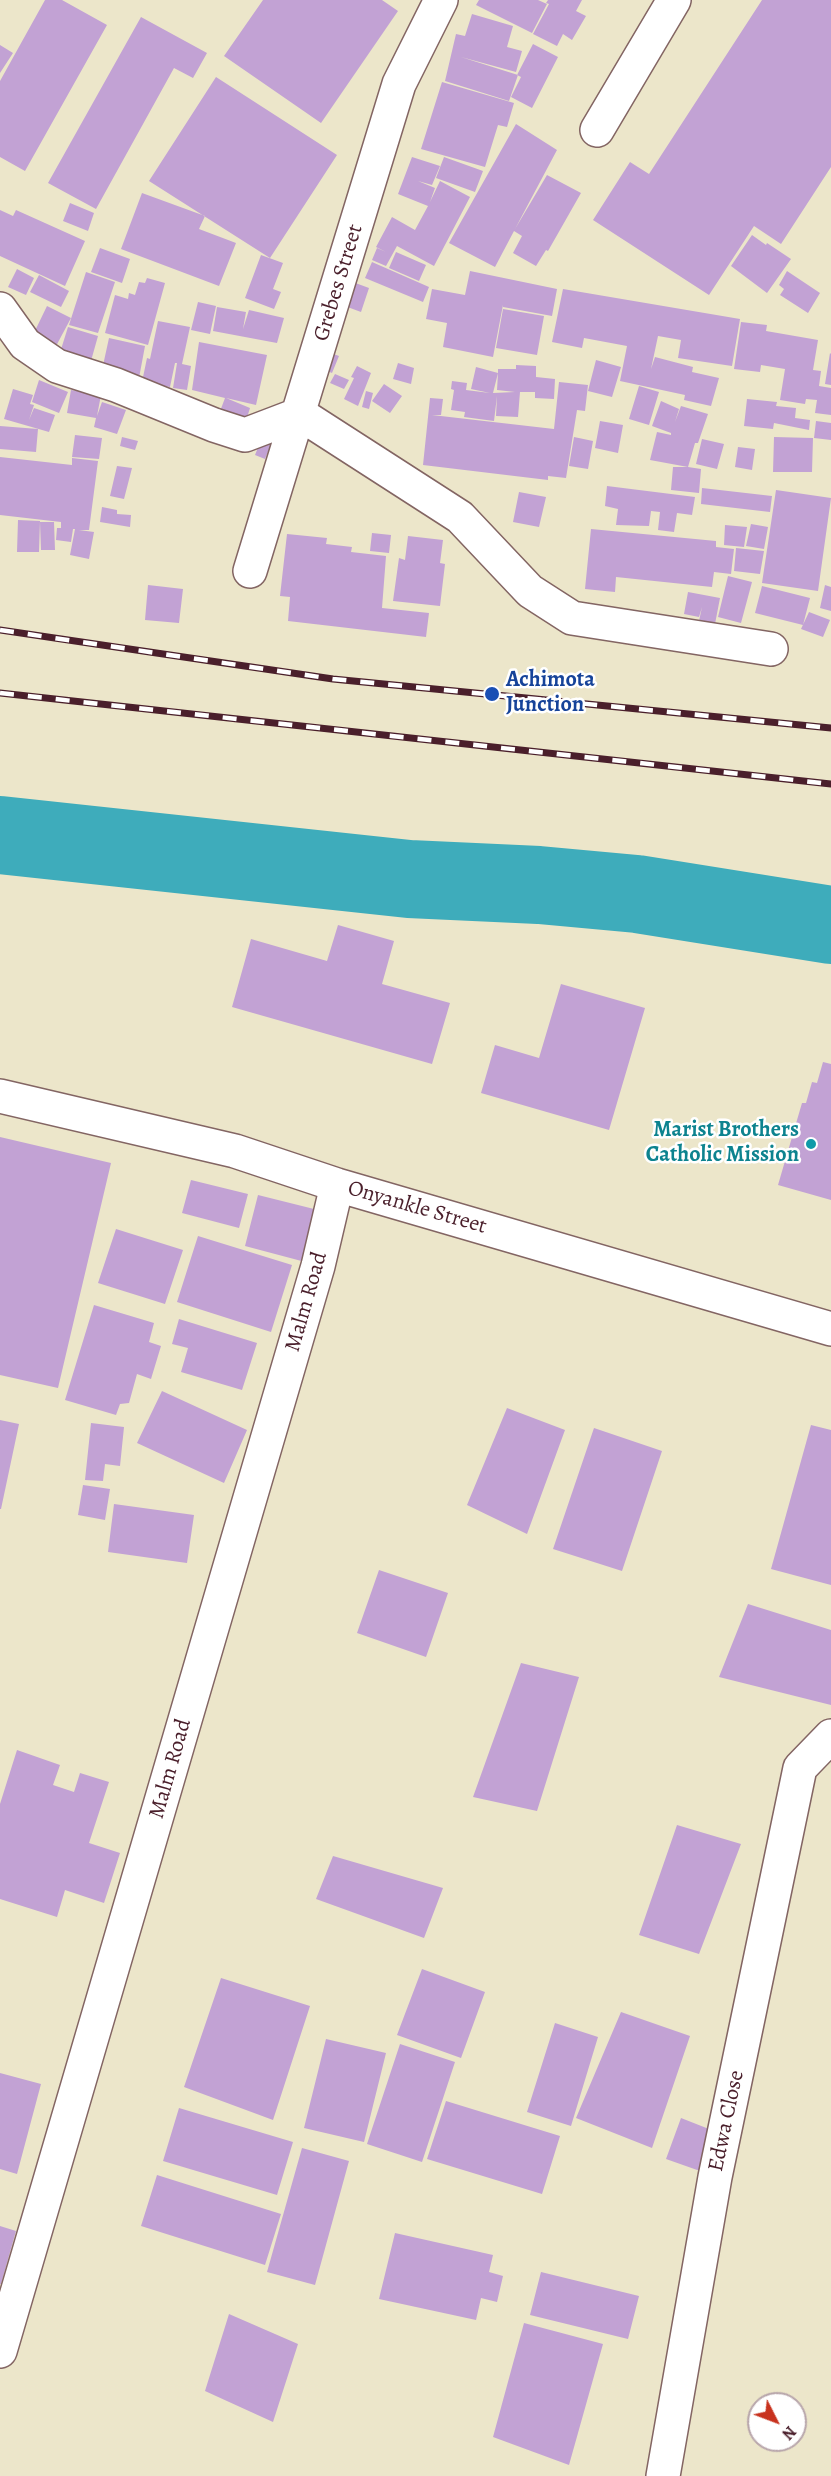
<!DOCTYPE html>
<html>
<head>
<meta charset="utf-8">
<style>
	body { margin:0 }
	#map { position:relative; width:831px; height:2476px; overflow:hidden; background:#ece6ca; font-family:Alegreya,serif }
	canvas { display:block }
	.north { position:absolute; left:747px; top:2392px; width:60px; height:60px; box-sizing:border-box; background:#fff; border:2px solid #b7a5aa; border-radius:50%; rotate:132deg; font-size:16px; font-weight:700; line-height:24px; text-align:center; color:#4a1f2b }
	.north::after { content:''; display:block; margin:auto; width:21px; height:27px; background:#c8321e; clip-path:polygon(50% 0,100% 100%,50% 72%,0 100%) }
</style>
</head>
<body>
<div id="map">
<canvas width="831" height="2476"></canvas>
<div class="north">N</div>
</div>
<script>
const c = document.querySelector('canvas').getContext('2d');
c.lineJoin = 'round';
const toPath = rows => new Path2D(rows.map(r => 'M' + r).join(''));
function strokePath(path, color, width, dash) { c.strokeStyle = color; c.lineWidth = width; c.lineCap = dash ? 'butt' : 'round'; c.setLineDash(dash || []); c.stroke(path); }
function paint(path, color) { c.fillStyle = color; c.fill(path, 'evenodd'); }
function drawText(font, color, halo, rows, align = 'center') {
  c.font = font + ' Alegreya,serif'; c.lineWidth = 5; c.setLineDash([]); c.textBaseline = 'middle'; c.strokeStyle = halo; c.fillStyle = color; for (const [text, x, y, turn = 0] of rows) {
    c.save(); c.translate(x, y); c.rotate((+turn || 0) * Math.PI / 180); c.textAlign = isNaN(turn) ? turn : align; if (halo) c.strokeText(text, 0, 0); c.fillText(text, 0, 0); c.restore();
  }
}
strokePath(toPath([
	[0,835,409,879,539,885,637,894,831,925]
]), '#3eacbb', 78);
paint(toPath([
	[45,0,62,0,107,25,25,171,0,157,0,81],
	[263,0,382,0,398,11,321,123,224,56],
	[479,0,538,0,547,4,532,33,476,5],
	[548,0,582,0,576,11,586,16,572,40,563,34,557,46,533,34,549,4,546,3],
	[762,0,831,0,831,167,781,244,754,226,709,295,593,220,630,162,649,174],
	[472,14,513,26,507,47,522,51,516,72,461,57,518,75,509,101,445,81,456,34,465,36],
	[141,17,207,53,193,78,174,68,96,209,48,183],
	[533,44,558,57,532,108,511,97,521,77,517,75],
	[0,45,13,53,0,73],
	[216,77,337,155,270,258,149,181],
	[442,82,514,103,507,127,498,125,485,167,421,149],
	[516,124,557,150,515,229,547,175,581,193,548,251,546,250,536,266,513,253,522,236,514,231,495,267,449,243],
	[412,157,440,166,432,185,418,181,435,188,430,202,440,181,470,197,434,266,397,246,386,266,372,260,377,248,386,252,376,247,392,217,415,230,428,206,398,194],
	[444,157,483,171,475,192,436,178],
	[142,193,205,216,199,229,236,243,219,286,121,249],
	[70,203,94,213,88,231,63,221],
	[0,210,13,216,16,210,85,241,65,286,0,256],
	[752,235,766,245,767,243,791,259,767,293,731,266],
	[100,248,130,259,122,283,91,272],
	[396,252,426,265,419,281,389,268],
	[261,255,283,263,273,289,281,292,274,309,245,298],
	[372,262,429,287,423,302,365,278],
	[17,269,34,278,26,295,8,287],
	[470,271,557,289,552,316,503,307,503,305,493,357,443,347,447,323,426,319,432,289,465,295],
	[787,271,820,293,808,313,780,295,784,289,779,285],
	[86,272,115,282,98,333,69,325],
	[39,275,69,291,61,307,30,292],
	[147,278,165,283,148,345,105,333,115,295,128,299,129,293,135,295,139,282,145,283],
	[350,281,369,288,361,312,342,305],
	[563,289,740,319,732,366,678,358,681,340,658,336,651,369,655,357,693,367,692,372,719,378,711,406,684,400,685,395,620,381,627,346,584,338,582,348,552,342],
	[198,302,216,306,210,334,191,330],
	[47,306,71,318,55,348,32,337],
	[217,307,246,312,243,329,249,310,284,318,277,343,213,331],
	[503,309,544,316,537,355,496,348],
	[158,321,190,327,182,364,191,366,187,390,173,388,177,363,175,363,170,387,142,382,147,358,150,359],
	[741,322,767,325,766,331,818,340,813,370,821,371,819,386,831,388,831,415,815,413,817,400,806,399,805,404,780,400,785,369,761,365,760,372,734,369],
	[68,327,98,336,89,368,58,359],
	[109,338,145,346,139,378,102,370],
	[199,342,267,355,256,405,226,398,250,408,245,424,219,414,225,398,192,390],
	[323,350,339,356,332,373,316,366],
	[830,353,831,354,831,385,825,384],
	[596,360,621,367,612,397,588,391],
	[398,363,414,368,411,384,393,379],
	[516,365,536,366,536,377,555,379,554,399,535,398,535,392,520,392,518,417,496,416,497,396,494,421,464,417,465,412,451,410,454,390,451,389,452,381,467,383,466,390,490,393,471,389,476,367,498,373,493,393,515,392,497,390,498,373,498,369,516,369],
	[357,366,371,373,358,406,344,399,354,378,351,377],
	[335,374,349,380,344,389,330,383],
	[39,380,68,392,59,413,32,402],
	[559,382,588,385,585,411,577,410,566,478,548,476,548,480,423,465,430,398,443,399,441,415,432,415,554,429],
	[384,384,402,396,390,413,372,401],
	[639,386,659,392,649,425,629,419],
	[13,389,33,395,30,404,34,405,29,420,34,408,55,415,49,432,4,419],
	[71,390,101,395,97,416,102,402,126,410,117,434,94,427,96,418,67,413],
	[366,391,373,393,369,409,362,407],
	[747,399,777,402,776,406,796,408,795,418,810,420,809,430,774,423,773,429,744,426],
	[661,401,679,409,675,422,681,406,708,414,698,443,695,443,688,467,701,469,699,493,671,490,673,467,688,467,650,460,657,432,671,435,671,433,652,426],
	[600,421,623,425,618,453,595,448],
	[816,421,831,423,831,440,814,438],
	[0,426,38,429,36,452,0,449],
	[75,435,102,438,99,459,72,457],
	[122,437,138,441,135,450,120,446],
	[574,437,593,441,588,469,569,466],
	[774,437,813,438,812,472,773,472],
	[702,439,724,444,717,469,696,464],
	[261,440,271,444,265,459,255,455],
	[738,447,755,449,752,470,735,467],
	[0,457,72,465,72,458,98,461,89,530,79,530,94,532,89,559,70,555,75,529,73,529,71,542,56,540,57,528,61,528,61,522,0,515],
	[117,466,132,468,124,499,110,496],
	[607,486,695,497,692,515,677,513,674,532,658,530,660,512,651,511,649,526,616,525,618,509,605,506],
	[702,488,772,496,770,512,701,504],
	[776,490,831,498,818,591,762,583],
	[519,492,546,497,539,527,513,522],
	[102,507,117,510,117,514,131,515,130,527,100,522],
	[18,520,40,521,39,552,17,552],
	[40,522,54,522,55,550,41,550],
	[751,524,768,527,764,549,746,546],
	[725,525,747,527,744,547,724,545],
	[591,529,716,541,716,547,734,549,731,574,714,572,712,587,616,577,615,592,585,589],
	[372,533,391,535,389,553,370,551],
	[287,534,327,538,326,544,352,547,351,552,386,556,382,608,429,613,426,637,288,621,290,597,280,596],
	[408,536,443,540,440,563,445,564,440,606,393,601,399,558,405,560],
	[736,548,764,551,760,574,734,571],
	[728,576,752,582,741,623,718,617],
	[148,585,183,589,179,623,145,620],
	[825,585,831,587,831,611,820,608],
	[762,586,810,598,803,625,755,613],
	[688,592,720,598,715,624,699,621,702,607,699,617,684,614],
	[809,612,830,620,823,637,801,629],
	[338,925,394,941,382,984,450,1003,432,1064,232,1007,251,939,327,961],
	[561,984,645,1008,609,1130,481,1093,495,1045,539,1058],
	[823,1062,831,1064,831,1200,778,1185,802,1103,806,1103,812,1082,817,1083],
	[0,1137,111,1163,58,1388,0,1375],
	[191,1180,248,1194,239,1228,182,1213],
	[258,1195,322,1211,309,1263,245,1246],
	[116,1229,183,1250,165,1304,98,1283],
	[198,1236,292,1265,271,1332,177,1302],
	[94,1305,154,1323,149,1342,161,1346,151,1379,137,1374,129,1403,120,1404,116,1415,65,1400],
	[179,1319,257,1343,242,1390,181,1372,188,1348,172,1344],
	[162,1391,247,1430,224,1483,137,1443],
	[507,1408,565,1430,527,1534,467,1505],
	[0,1420,19,1424,1,1509,0,1509],
	[91,1423,124,1427,120,1466,105,1464,103,1481,85,1480],
	[811,1425,831,1430,831,1585,771,1569],
	[594,1428,662,1451,622,1571,553,1549],
	[83,1485,110,1489,105,1520,78,1515],
	[114,1504,194,1515,187,1563,108,1552],
	[379,1570,448,1593,426,1657,357,1633],
	[748,1604,831,1630,831,1705,719,1677],
	[521,1663,579,1677,537,1811,473,1797],
	[17,1750,60,1765,53,1785,74,1792,80,1773,109,1782,89,1843,120,1853,104,1903,65,1890,57,1917,0,1899,0,1804],
	[677,1825,741,1844,699,1954,639,1935],
	[333,1856,443,1888,424,1938,316,1899],
	[422,1969,485,1992,461,2058,397,2035],
	[221,1978,310,2006,273,2120,184,2087],
	[621,2012,690,2036,652,2148,576,2118],
	[555,2023,598,2037,571,2126,527,2112],
	[326,2039,386,2053,364,2142,304,2128],
	[400,2044,455,2062,422,2162,367,2144],
	[0,2073,41,2084,17,2174,0,2169],
	[446,2101,560,2136,542,2194,427,2159],
	[179,2108,293,2142,277,2195,163,2161],
	[681,2118,714,2131,700,2171,666,2159],
	[302,2148,349,2161,315,2285,267,2272],
	[157,2175,281,2214,265,2265,141,2226],
	[0,2226,16,2231,1,2284,0,2284],
	[395,2233,493,2255,489,2272,503,2276,497,2302,481,2298,476,2320,379,2299],
	[541,2272,639,2296,628,2339,530,2315],
	[229,2314,298,2344,273,2422,205,2391],
	[524,2323,603,2344,569,2465,493,2437]
]), '#c2a2d4');
const minor = toPath([
	[597,130,674,0],
	[0,309,25,344,57,366,116,385,214,425,245,435,300,414,460,517,530,591,572,618,771,649],
	[250,571,399,84,441,0],
	[0,1096,235,1151,337,1185,831,1329],
	[0,2351,318,1266,337,1185],
	[663,2476,715,2177,800,1768,831,1736]
]);
strokePath(minor, '#836563', 36);
strokePath(minor, '#fff', 33);
const rail = toPath([
	[0,630,333,679,831,728],
	[0,693,831,784]
]);
strokePath(rail, '#4a1f2b', 7);
strokePath(rail, '#fff', 4.5, [14]);
for (const [x, y, r, color] of [
	[492,694,8,"#1a4fb4"],
	[811,1144,6,"#0f9aa8"]
]) { const dot = new Path2D(); dot.arc(x, y, r, 0, 2 * Math.PI); c.fillStyle = color; c.fill(dot); strokePath(dot, '#fff', 2); }
drawText('22px', '#4a1f2b', '#fff', [
	["Grebes Street",339,283,-73],
	["Onyankle Street",417,1208,16],
	["Malm Road",307,1302,-74],
	["Malm Road",171,1769,-74],
	["Edwa Close",727,2121,-78]
]);
drawText('bold 22px', '#164399', '#fff', [
	["Achimota",506,681],
	["Junction",506,706]
], 'left');
drawText('bold 22px', '#0d838f', '#fff', [
	["Marist Brothers",799,1131],
	["Catholic Mission",799,1156]
], 'right');
</script>
</body>
</html>
